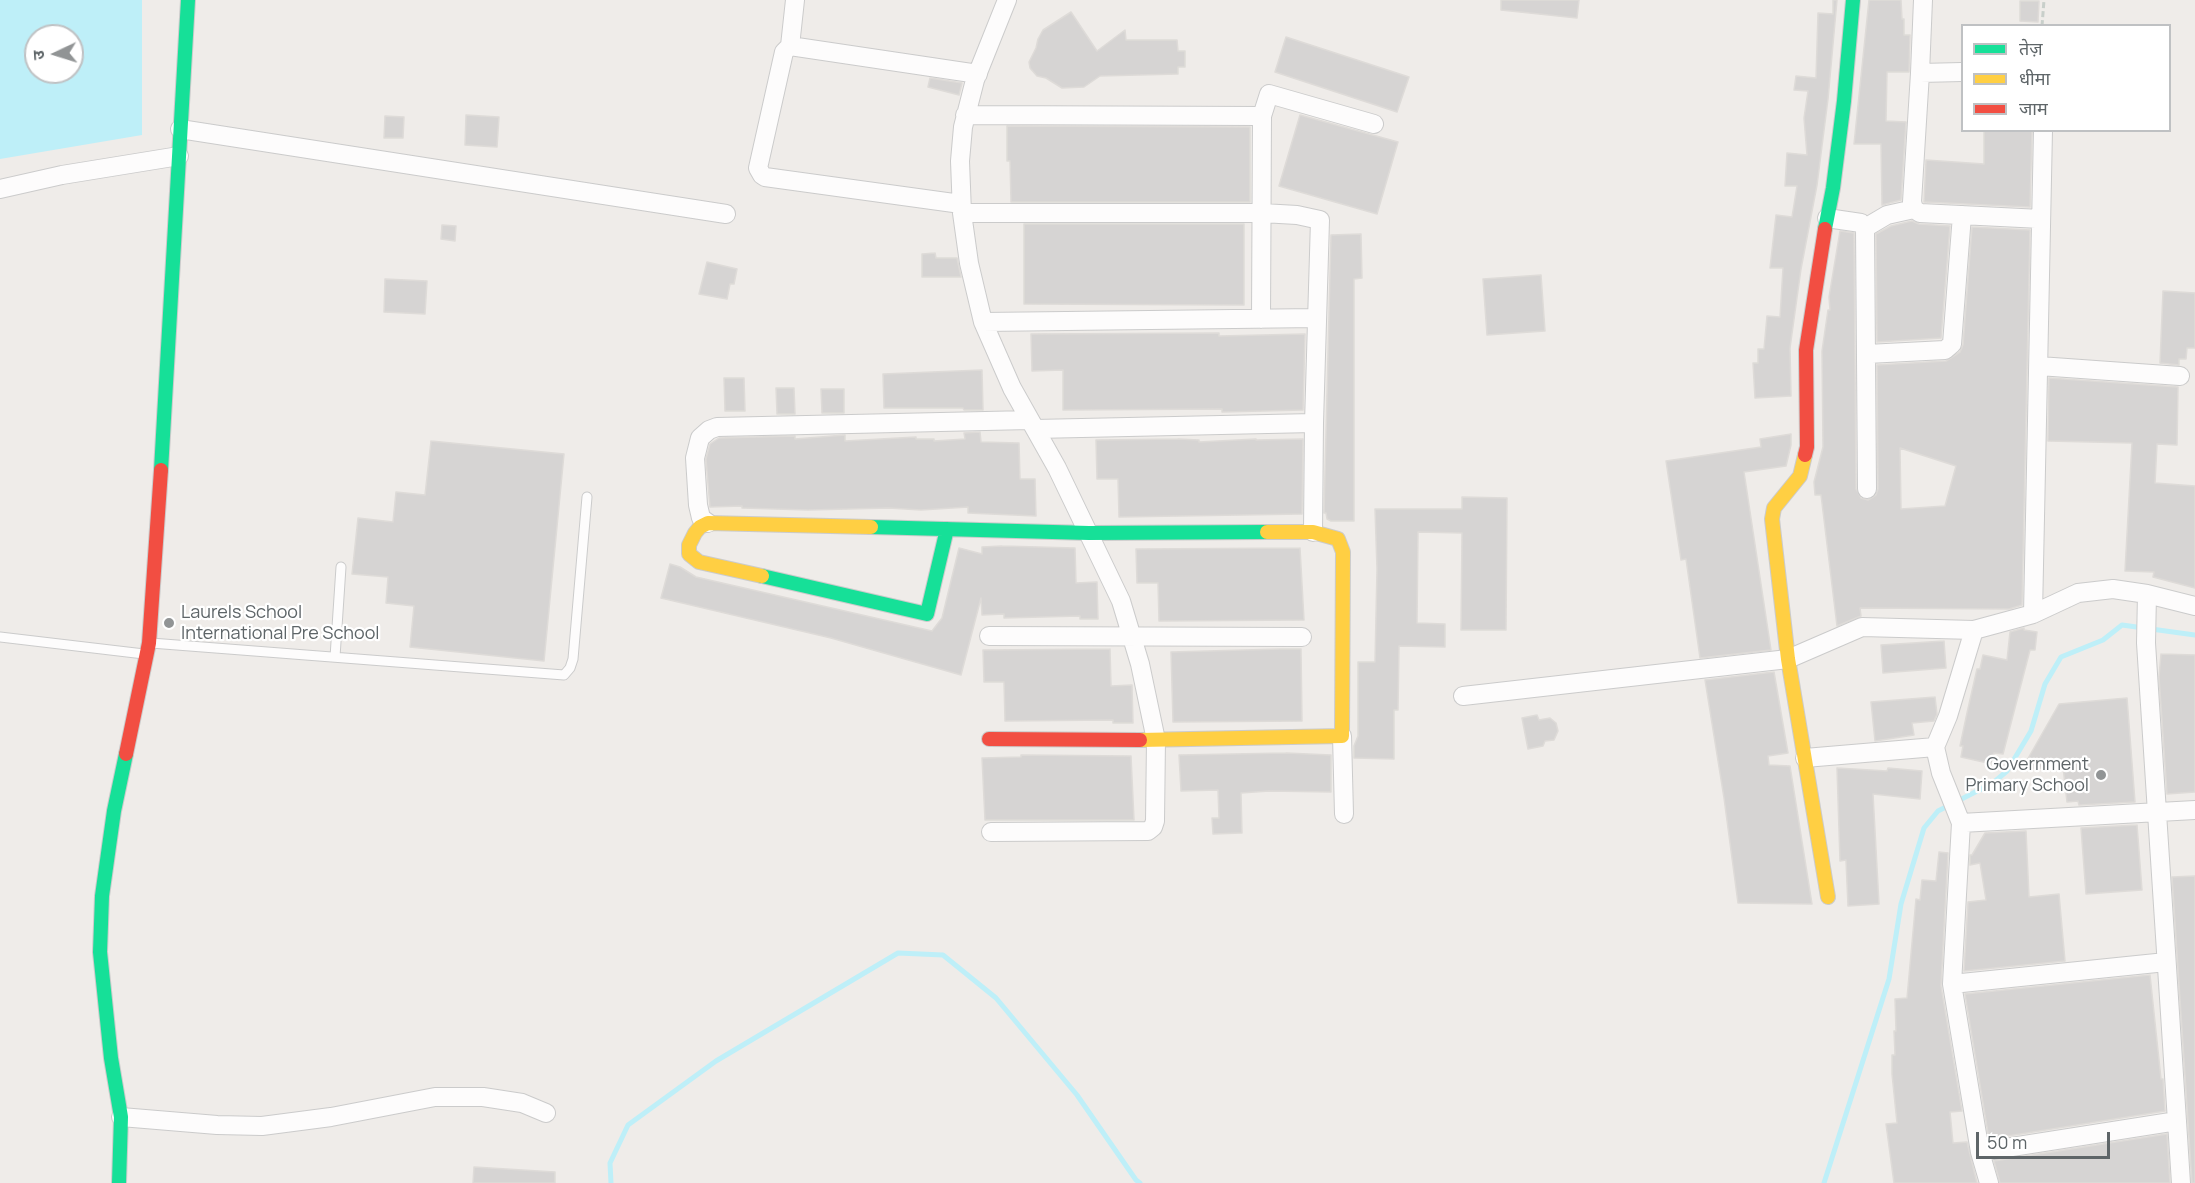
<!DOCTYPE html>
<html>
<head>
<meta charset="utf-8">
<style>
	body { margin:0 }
	#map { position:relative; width:2195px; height:1183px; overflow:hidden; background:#efece9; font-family:Manrope,"Noto Sans Devanagari",sans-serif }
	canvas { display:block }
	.legend { position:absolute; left:1961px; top:24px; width:210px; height:108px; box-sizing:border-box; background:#fff; border:2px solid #bfc1c3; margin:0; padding:8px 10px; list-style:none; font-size:18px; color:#5e6568 }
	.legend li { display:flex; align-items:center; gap:12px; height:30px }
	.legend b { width:30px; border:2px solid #bfc1c3 }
	.north { position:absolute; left:24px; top:24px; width:60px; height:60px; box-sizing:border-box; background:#fff; border:2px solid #bfc1c3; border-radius:50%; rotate:266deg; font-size:16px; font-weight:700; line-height:24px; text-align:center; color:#5e6568 }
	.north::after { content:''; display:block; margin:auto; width:21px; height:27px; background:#919495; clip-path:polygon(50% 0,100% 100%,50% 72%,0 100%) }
	.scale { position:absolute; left:1976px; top:1132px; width:134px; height:27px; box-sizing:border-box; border:3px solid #5e6568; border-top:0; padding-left:8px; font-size:18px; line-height:21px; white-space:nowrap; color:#5e6568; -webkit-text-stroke:4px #fff; paint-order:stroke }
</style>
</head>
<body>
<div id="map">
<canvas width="2195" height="1183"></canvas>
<ul class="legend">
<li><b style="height:8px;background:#16e098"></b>तेज़</li>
<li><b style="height:8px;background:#ffcf43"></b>धीमा</li>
<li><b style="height:8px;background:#f24e42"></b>जाम</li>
</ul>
<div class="north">उ</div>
<div class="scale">50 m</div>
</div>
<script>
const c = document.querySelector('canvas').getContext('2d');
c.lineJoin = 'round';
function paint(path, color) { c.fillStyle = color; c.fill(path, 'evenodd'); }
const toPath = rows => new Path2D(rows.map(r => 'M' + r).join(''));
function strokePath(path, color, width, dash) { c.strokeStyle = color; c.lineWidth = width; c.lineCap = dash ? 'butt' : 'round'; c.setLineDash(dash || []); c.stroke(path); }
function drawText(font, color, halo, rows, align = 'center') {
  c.font = font + ' Manrope,sans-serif'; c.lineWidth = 4.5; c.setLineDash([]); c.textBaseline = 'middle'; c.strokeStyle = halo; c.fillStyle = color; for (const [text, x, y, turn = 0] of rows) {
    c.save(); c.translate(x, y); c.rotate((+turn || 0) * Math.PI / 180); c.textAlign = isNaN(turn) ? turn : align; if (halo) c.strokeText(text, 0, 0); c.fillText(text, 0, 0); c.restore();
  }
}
paint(toPath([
	[0,0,142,0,142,135,0,159],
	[36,36,72,36,72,72,36,72]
]), '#beeff8');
strokePath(toPath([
	[611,1183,610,1163,628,1125,716,1061,898,953,943,955,996,998,1077,1095,1136,1180,1140,1183],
	[1824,1183,1889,979,1901,904,1924,828,1938,811,1993,783,2007,771,2031,731,2045,684,2061,657,2103,640,2122,625,2195,635]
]), '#beeff8', 5);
const building = toPath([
	[1501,0,1579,0,1577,18,1501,10,1501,0],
	[1833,0,1837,0,1828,99,1817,185,1801,269,1790,348,1791,396,1755,398,1753,363,1758,363,1758,349,1764,349,1767,316,1780,317,1783,268,1770,268,1776,215,1792,217,1797,186,1785,186,1787,153,1807,155,1804,118,1808,91,1794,90,1796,76,1816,78,1818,13,1833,14,1833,0],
	[1869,0,1901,0,1902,19,1904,19,1904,35,1910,35,1909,72,1887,72,1886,121,1906,122,1901,200,1882,205,1881,144,1854,144,1869,0],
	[2020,1,2039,1,2038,22,2020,21,2020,1],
	[1071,12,1097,51,1125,30,1126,40,1177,40,1178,51,1185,51,1185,67,1178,67,1178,74,1100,76,1084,87,1062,88,1046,78,1037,76,1030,68,1029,62,1036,48,1038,39,1043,30,1071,12],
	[1286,37,1409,77,1397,112,1275,72,1286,37],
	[930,78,962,83,959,95,928,87,930,78],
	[466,115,499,117,497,147,465,145,466,115],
	[1300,115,1398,142,1377,214,1279,186,1300,115],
	[385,116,404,117,403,138,384,138,385,116],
	[1007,126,1250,127,1250,202,1011,202,1010,161,1007,161,1007,126],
	[1984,130,2032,130,2030,207,1924,202,1926,160,1984,164,1984,130],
	[1912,221,1919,224,1950,226,1941,338,1877,342,1876,234,1891,226,1912,221],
	[1024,224,1244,224,1244,305,1024,304,1024,224],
	[442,225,456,226,455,241,441,239,442,225],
	[1972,227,2030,230,2022,605,2009,609,1860,608,1861,616,1837,626,1821,495,1815,495,1814,482,1823,447,1822,351,1828,310,1830,310,1829,297,1840,231,1854,233,1856,489,1861,498,1868,500,1876,495,1878,489,1877,365,1946,361,1960,352,1963,345,1972,227],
	[1900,448,1956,466,1945,506,1901,509,1900,448],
	[1361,234,1362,278,1354,279,1354,521,1331,521,1327,519,1326,513,1324,513,1331,235,1361,234],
	[935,253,936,258,957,258,961,277,922,277,922,254,935,253],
	[707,262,737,269,734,284,730,284,727,299,699,294,707,262],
	[1541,275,1545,331,1487,335,1483,279,1541,275],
	[385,279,427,281,425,314,384,312,385,279],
	[2163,291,2195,293,2195,348,2187,348,2186,359,2179,359,2179,365,2160,363,2163,291],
	[1219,333,1219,336,1305,334,1303,410,1222,412,1222,409,1063,410,1063,370,1032,371,1031,334,1219,333],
	[982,370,983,410,964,410,963,408,884,408,883,374,982,370],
	[724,378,744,378,745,411,725,411,724,378],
	[2049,378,2178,387,2177,445,2157,444,2155,483,2195,486,2195,588,2153,577,2154,572,2125,571,2132,443,2048,441,2049,378],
	[776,388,794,388,795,414,777,414,776,388],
	[821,389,844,389,844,413,822,413,821,389],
	[980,432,981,442,1019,443,1020,479,1035,479,1036,516,968,513,968,507,921,510,889,508,808,510,742,508,742,506,710,507,706,459,710,444,719,438,795,436,795,439,845,435,845,441,916,437,916,439,934,439,934,441,965,439,964,433,980,432],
	[1791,434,1791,445,1786,466,1744,472,1771,650,1700,658,1686,559,1681,560,1666,461,1761,447,1760,439,1791,434],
	[1178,439,1199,440,1199,442,1256,439,1256,440,1303,439,1302,514,1119,517,1118,479,1097,479,1096,440,1178,439],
	[431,441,564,454,544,661,410,647,414,606,386,603,388,577,352,574,358,518,393,522,396,492,425,495,431,441],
	[1462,497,1507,498,1506,630,1461,630,1462,533,1418,532,1417,623,1445,624,1445,647,1399,646,1398,710,1394,710,1394,759,1354,758,1354,746,1358,736,1358,662,1375,662,1377,569,1375,509,1462,509,1462,497],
	[1002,546,1075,548,1076,583,1097,582,1098,619,1080,619,1080,616,1004,618,1004,614,982,615,981,598,961,675,831,638,661,598,670,564,680,567,696,577,932,631,942,618,959,548,982,554,982,547,1002,546],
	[1300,548,1304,620,1159,621,1158,583,1137,583,1136,549,1300,548],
	[2024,628,2024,630,2037,632,2035,650,2030,650,2003,754,1994,753,1992,764,1961,757,1963,746,1960,746,1967,713,1977,669,1980,669,1983,655,2007,660,2010,632,2024,628],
	[1944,641,1946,668,1883,673,1881,645,1944,641],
	[1110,649,1111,686,1132,685,1133,723,1113,723,1113,720,1005,721,1004,682,984,682,983,650,1110,649],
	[1280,649,1301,649,1302,721,1173,722,1171,652,1280,649],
	[2161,654,2195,655,2195,792,2167,794,2159,677,2161,654],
	[1774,672,1788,753,1768,756,1769,765,1790,766,1812,904,1738,903,1724,798,1705,680,1774,672],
	[1935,697,1937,714,1934,721,1912,723,1914,735,1875,741,1871,702,1935,697],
	[2127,698,2135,802,2079,805,2078,801,2067,802,2063,767,2022,769,2059,704,2127,698],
	[1537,715,1539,720,1550,718,1556,723,1558,731,1554,740,1545,741,1543,746,1528,749,1522,718,1537,715],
	[1286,753,1331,755,1331,792,1269,791,1241,793,1242,833,1213,834,1212,818,1219,818,1218,790,1181,791,1179,755,1286,753],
	[1021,755,1131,756,1134,820,985,820,982,758,1021,757,1021,755],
	[1837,768,1887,771,1888,768,1922,771,1920,799,1873,794,1879,904,1848,906,1846,860,1840,861,1837,768],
	[2137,825,2142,890,2086,894,2081,828,2137,825],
	[2026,831,2029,897,2059,894,2065,961,1964,971,1968,902,1986,900,1980,863,1970,865,1970,855,1972,855,1985,833,2026,831],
	[1939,852,1948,853,1941,986,1962,1111,1950,1112,1953,1143,1967,1142,1977,1183,1894,1183,1886,1124,1897,1123,1892,1074,1892,1055,1895,1055,1894,1031,1896,1031,1895,999,1907,998,1916,899,1920,900,1922,880,1936,881,1939,852],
	[2195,876,2195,1183,2192,1183,2172,877,2195,876],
	[2150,975,2161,1079,2163,1079,2165,1111,1989,1139,1965,994,2150,975],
	[2167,1134,2170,1183,2000,1183,1994,1161,2167,1134],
	[474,1167,555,1172,555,1183,473,1183,474,1167]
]);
paint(building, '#d6d4d3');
strokePath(building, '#dedbd8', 1.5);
const lane = toPath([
	[0,637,144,654],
	[151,643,564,675,570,668,573,659,587,497],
	[335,657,341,567]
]);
const street = toPath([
	[1923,0,1920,73,1962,72],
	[790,46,795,0],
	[1920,73,1912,202,1914,209,1920,213,2041,219],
	[965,115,1262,116,1261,319],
	[1262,116,1269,94,1374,124],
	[180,129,726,214],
	[0,189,62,175,179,156],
	[961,204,765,177,762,175,758,168,784,52,790,46,978,74],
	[962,213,1262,213,1297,215,1320,220,1314,423],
	[1827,218,1861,223,1865,228,1867,489],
	[1865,228,1887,215,1914,209],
	[983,322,1317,318],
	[1867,354,1945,350,1952,344,1962,215],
	[2039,366,2180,376],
	[1035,429,1314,423,1313,532],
	[708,523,701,518,698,505,695,458,700,438,709,430,717,427,1030,420],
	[2147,594,2146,643,2181,1183],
	[2033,614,2043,130],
	[989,636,1302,637],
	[1463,696,1788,659,1862,627,1974,630],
	[1342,736,1344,814],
	[1805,758,1935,747],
	[1961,823,2195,810],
	[991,832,1148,831,1153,827,1155,821,1156,740,1140,664,1121,601,1057,468,1012,388,983,322,969,263,962,213,960,161,963,127,975,80,1007,0],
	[1952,984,2166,962],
	[121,1117,217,1125,262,1126,331,1117,435,1097,483,1097,522,1103,546,1113],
	[1980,1152,2177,1121],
	[1989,1183,1980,1152,1952,984,1961,823,1941,773,1935,747,1948,716,1974,630,2033,614,2078,593,2113,589,2147,594,2195,606]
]);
const fast = toPath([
	[1825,229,1833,188,1844,101,1853,0],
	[161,470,188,0],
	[871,527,1089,533,1267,532],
	[762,576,927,614,947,529],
	[119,1183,121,1117,111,1058,100,952,102,896,114,811,126,754]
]);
const slow = toPath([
	[1805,455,1800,476,1774,508,1772,519,1788,659,1828,897],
	[762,576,699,562,689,554,689,545,695,533,700,527,708,523,871,527],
	[1140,740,1342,736,1343,552,1338,539,1313,532,1267,532]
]);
const jam = toPath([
	[1805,455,1807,447,1806,350,1825,229],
	[989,739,1140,740],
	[126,754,149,643,161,470]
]);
strokePath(lane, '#cbcbcb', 11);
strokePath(street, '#cbcbcb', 20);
strokePath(fast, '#cbcbcb', 16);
strokePath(slow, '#cbcbcb', 16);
strokePath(jam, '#cbcbcb', 16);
strokePath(toPath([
	[2042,26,2044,0]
]), '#c8cfca', 3, [6, 3]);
strokePath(lane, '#fdfcfc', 9);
strokePath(street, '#fdfcfc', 18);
strokePath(fast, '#16e098', 14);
strokePath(slow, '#ffcf43', 14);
strokePath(jam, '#f24e42', 14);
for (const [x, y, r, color] of [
	[169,623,6,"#919495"],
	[2101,775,6,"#919495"]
]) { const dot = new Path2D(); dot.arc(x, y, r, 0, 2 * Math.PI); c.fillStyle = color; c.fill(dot); strokePath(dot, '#fff', 2); }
drawText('18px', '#5e6568', '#fff', [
	["Laurels School",181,613],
	["International Pre School",181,634],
	["Government",2089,765,"right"],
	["Primary School",2089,786,"right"]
], 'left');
</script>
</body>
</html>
